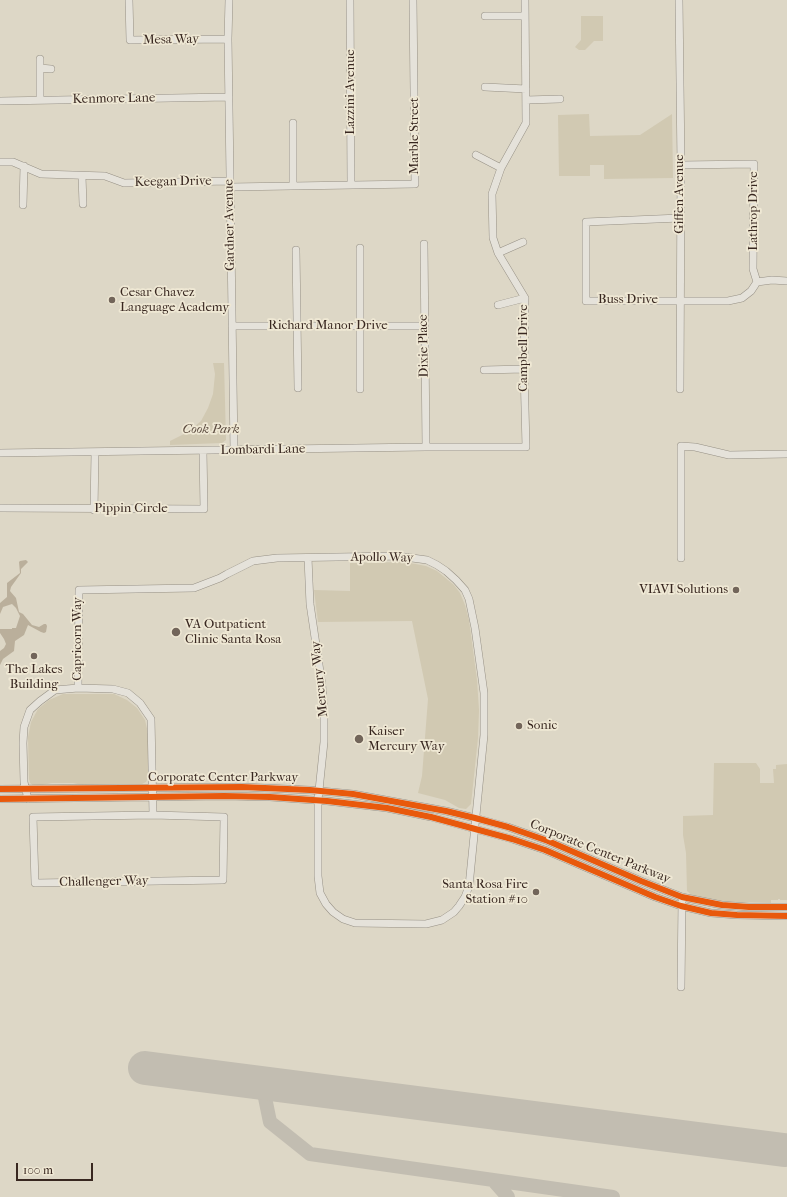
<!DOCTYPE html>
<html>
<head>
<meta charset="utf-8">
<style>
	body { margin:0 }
	#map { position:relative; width:787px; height:1197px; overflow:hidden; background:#ddd7c6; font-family:"IM FELL French Canon",serif }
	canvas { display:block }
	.scale { position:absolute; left:16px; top:1163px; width:77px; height:18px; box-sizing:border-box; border:2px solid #382720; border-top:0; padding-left:5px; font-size:12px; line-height:14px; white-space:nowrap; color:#382720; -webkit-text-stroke:3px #efe8d4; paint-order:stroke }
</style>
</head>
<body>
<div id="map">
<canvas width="787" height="1197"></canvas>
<div class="scale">100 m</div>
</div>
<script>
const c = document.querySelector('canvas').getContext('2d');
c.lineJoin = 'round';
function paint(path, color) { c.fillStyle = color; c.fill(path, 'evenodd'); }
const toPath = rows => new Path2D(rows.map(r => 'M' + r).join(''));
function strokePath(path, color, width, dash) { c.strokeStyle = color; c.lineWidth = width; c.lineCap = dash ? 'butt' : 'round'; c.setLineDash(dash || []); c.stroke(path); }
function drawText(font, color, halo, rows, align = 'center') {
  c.font = font + ' "IM FELL French Canon",serif'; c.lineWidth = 3.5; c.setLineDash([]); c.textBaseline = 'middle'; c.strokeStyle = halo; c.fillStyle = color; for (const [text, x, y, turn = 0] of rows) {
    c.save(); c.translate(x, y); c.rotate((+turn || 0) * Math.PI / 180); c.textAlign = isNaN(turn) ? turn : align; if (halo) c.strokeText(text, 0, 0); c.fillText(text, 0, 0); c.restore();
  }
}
paint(toPath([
	[581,16,603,16,603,41,594,41,585,50,579,50,575,47,581,40],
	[589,114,590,136,640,135,672,114,673,178,604,179,604,165,590,165,590,176,559,176,558,115],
	[213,363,224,363,226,440,222,443,170,445,170,441,188,432,201,421,208,408,213,394,215,374],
	[405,562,426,566,437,571,454,585,460,593,465,605,469,620,477,680,479,710,478,738,471,804,466,809,459,808,445,800,418,793,422,776,428,699,412,621,318,622,314,590,350,591,350,563],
	[63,694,114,694,127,700,137,708,145,720,148,733,148,778,146,782,142,784,82,785,73,783,52,783,42,785,34,786,30,783,29,779,28,737,31,722,38,709,49,700],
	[714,763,756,763,760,769,760,783,774,783,773,769,776,769,776,765,787,764,787,900,780,900,780,899,778,899,778,900,771,900,771,903,736,902,715,900,693,896,687,891,686,853,683,835,683,816,713,815]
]), '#d1c9b2');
paint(toPath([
	[26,560,28,562,21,569,21,573,11,587,10,591,16,598,19,612,23,614,32,625,39,627,44,624,46,624,47,626,46,632,44,633,41,632,28,625,24,635,15,641,14,651,3,659,0,665,0,651,4,648,6,644,4,639,0,633,0,629,12,629,12,628,16,628,20,616,16,608,12,604,3,607,0,614,0,603,7,597,7,583,20,573,19,562,20,561]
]), '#baaf9b');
strokePath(toPath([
	[262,1083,270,1122,310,1154,613,1197],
	[493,1180,508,1197]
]), '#c2bdb1', 14);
strokePath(toPath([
	[145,1068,784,1150]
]), '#c2bdb1', 34);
const minor = toPath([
	[129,0,130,40,228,39],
	[229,0,228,39,234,450],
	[350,0,351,185],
	[679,0,681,165,680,389],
	[485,16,524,16],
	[40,59,40,100],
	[40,68,51,69],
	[485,87,526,89],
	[526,100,560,99],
	[0,101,229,97],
	[476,155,501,168],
	[0,162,13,162,41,174,105,176,124,183,230,181],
	[681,165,754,164,753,269,757,282],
	[82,176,83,204],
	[293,186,293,123],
	[230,187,415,184,413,0],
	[23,205,24,166],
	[680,218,586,222,586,301,728,301,742,298,751,291,757,282,772,280,787,281],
	[424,244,426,447],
	[296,250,298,388],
	[498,253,523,242],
	[498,305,525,298],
	[232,326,424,326],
	[484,370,524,369],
	[360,389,360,248],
	[0,453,426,447,526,447,524,369,525,298,498,253,493,238,492,194,501,168,526,123,525,0],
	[0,508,204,509,203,451],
	[94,510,95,453],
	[681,558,681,446,695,447,729,455,787,454],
	[78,688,79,590,194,588,220,578,227,574,253,561,277,558,397,556,427,560,437,565,446,571,456,580,465,590,469,599,475,628,484,693,484,735,469,886,465,897,459,906,454,912,442,920,426,924,355,923,343,919,333,912,326,904,320,893,318,876,318,800,324,742,324,712,322,685,310,604,308,558],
	[0,789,242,787,310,790,353,794,446,811,475,818,508,827,548,841,641,881,682,897,722,905,749,907,787,907],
	[0,799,224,796,270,797,327,801,387,808,431,817,512,839,545,850,655,897,681,906,711,913,737,915,787,916],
	[28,799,24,782,23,743,24,727,30,710,40,701,55,690,78,688,113,689,128,693,140,703,151,719,153,815,224,817,223,880,35,883,33,817,153,815],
	[681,987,682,901]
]);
strokePath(minor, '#969085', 8);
strokePath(minor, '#e5e2da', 7);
strokePath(toPath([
	[0,789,242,787,310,790,353,794,446,811,475,818,508,827,548,841,641,881,682,897,722,905,749,907,787,907],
	[0,799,224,796,270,797,327,801,387,808,431,817,512,839,545,850,655,897,681,906,711,913,737,915,787,916]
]), '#e8590c', 6);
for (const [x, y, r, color] of [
	[112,300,4,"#72655a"],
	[736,590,4,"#72655a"],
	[176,632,5,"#72655a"],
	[34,656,4,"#72655a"],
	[519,726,4,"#72655a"],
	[359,739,5,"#72655a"],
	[536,892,4,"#72655a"]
]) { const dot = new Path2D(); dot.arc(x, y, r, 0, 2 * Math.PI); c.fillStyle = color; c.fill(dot); strokePath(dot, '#efe8d4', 1.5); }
drawText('13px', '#382720', '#efe8d4', [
	["Mesa Way",171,40,-1],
	["Lazzini Avenue",351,92,-90],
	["Kenmore Lane",114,99,-1],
	["Marble Street",415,136,-90],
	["Keegan Drive",173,182,-1],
	["Giffen Avenue",680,194,-90],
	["Lathrop Drive",754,211,-90],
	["Gardner Avenue",230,225,-91],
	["Buss Drive",628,300],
	["Richard Manor Drive",328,326],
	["Dixie Place",424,346,-91],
	["Campbell Drive",524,348,-90],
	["Lombardi Lane",263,450,-1],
	["Pippin Circle",131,509],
	["Apollo Way",382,558,1],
	["Capricorn Way",78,639,-90],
	["Mercury Way",320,679,-96],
	["Corporate Center Parkway",223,778],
	["Corporate Center Parkway",600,852,22],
	["Challenger Way",104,882,-1]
]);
drawText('13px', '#382720', '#efe8d4', [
	["Cesar Chavez",120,293],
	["Language Academy",120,308],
	["VIAVI Solutions",728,590,"right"],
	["VA Outpatient",185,625],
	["Clinic Santa Rosa",185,640],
	["The Lakes",34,670,"center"],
	["Building",34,685,"center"],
	["Sonic",527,726],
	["Kaiser",368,732],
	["Mercury Way",368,747],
	["Santa Rosa Fire",528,885,"right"],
	["Station #10",528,900,"right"]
], 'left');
drawText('italic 13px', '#5c4c40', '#efe8d4', [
	["Cook Park",211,430]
]);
</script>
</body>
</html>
